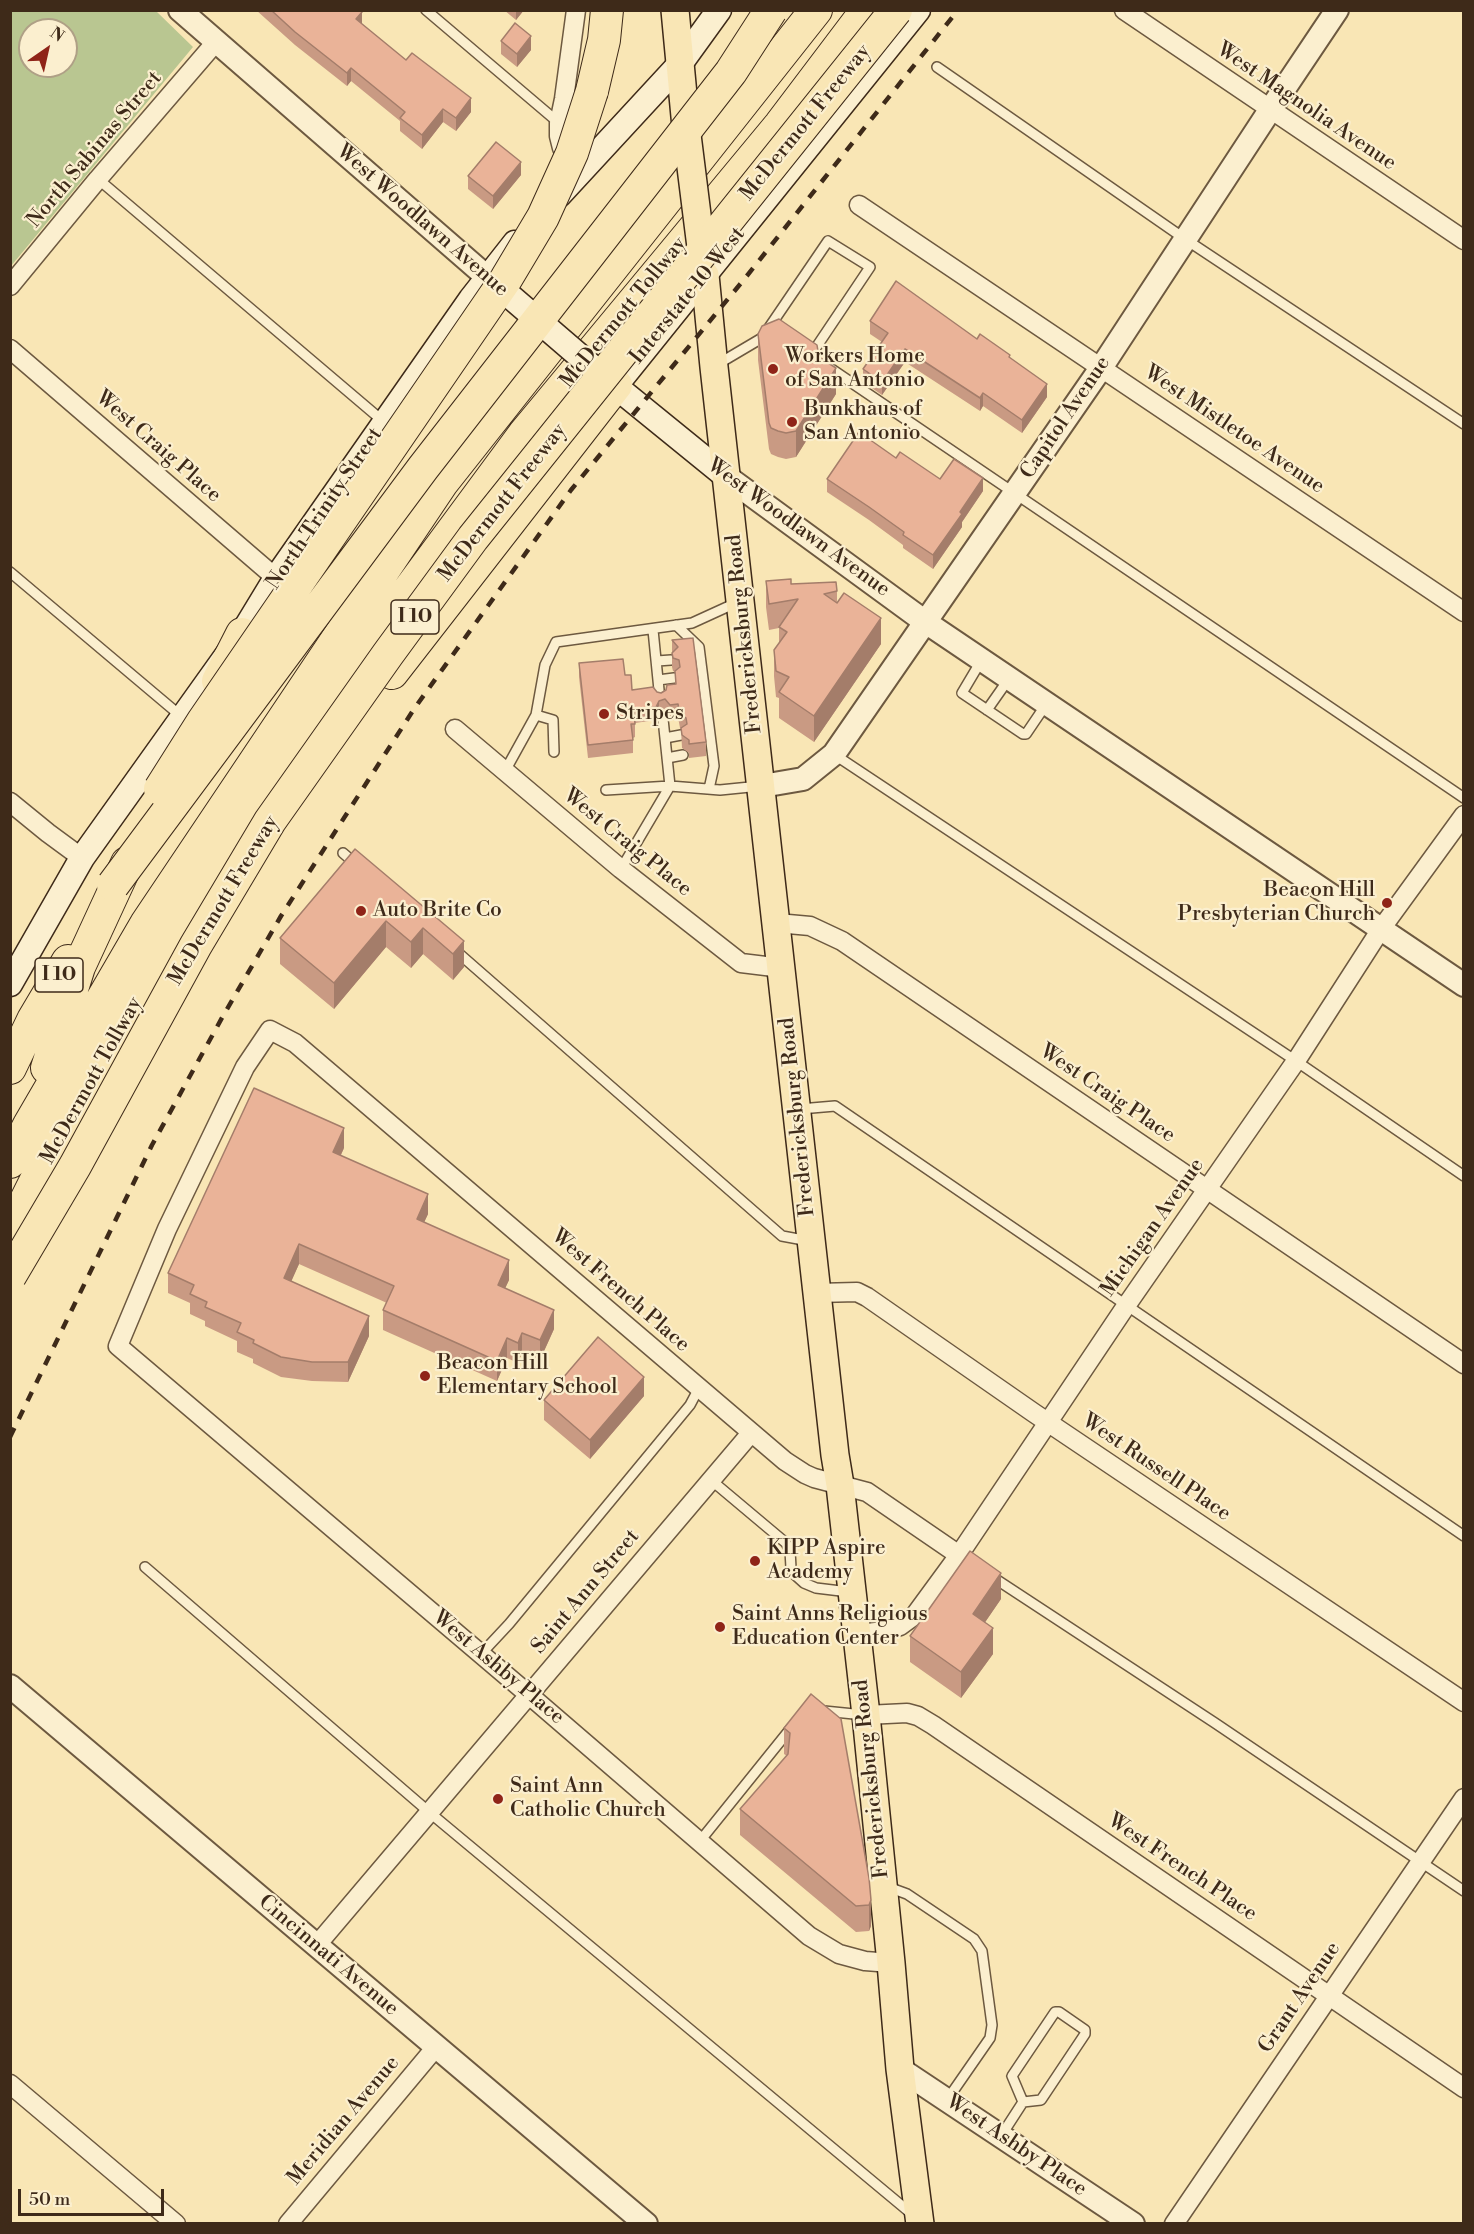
<!DOCTYPE html>
<html>
<head>
<meta charset="utf-8">
<style>
	body { margin:0 }
	#map { position:relative; width:1474px; height:2234px; overflow:hidden; background:#f9e6b5; font-family:"Libre Bodoni",serif }
	canvas { display:block }
	.frame { position:absolute; inset:0; border:12px solid #3e2a19; pointer-events:none }
	.north { position:absolute; left:18px; top:18px; width:60px; height:60px; box-sizing:border-box; background:#fbefcf; border:2px solid #afa086; border-radius:50%; rotate:34deg; font-size:16px; font-weight:700; line-height:24px; text-align:center; color:#3e2a19 }
	.north::after { content:''; display:block; margin:auto; width:21px; height:27px; background:#8f2418; clip-path:polygon(50% 0,100% 100%,50% 72%,0 100%) }
	.scale { position:absolute; left:18px; top:2189px; width:146px; height:27px; box-sizing:border-box; border:3px solid #3e2a19; border-top:0; padding-left:8px; font-size:18px; line-height:21px; white-space:nowrap; color:#3e2a19; -webkit-text-stroke:4px #fbefcf; paint-order:stroke }
</style>
</head>
<body>
<div id="map">
<canvas width="1474" height="2234"></canvas>
<div class="frame"></div>
<div class="north">N</div>
<div class="scale">50 m</div>
</div>
<script>
const c = document.querySelector('canvas').getContext('2d');
c.lineJoin = 'round';
function paint(path, color) { c.fillStyle = color; c.fill(path, 'evenodd'); }
const toPath = rows => new Path2D(rows.map(r => 'M' + r).join(''));
function strokePath(path, color, width, dash) { c.strokeStyle = color; c.lineWidth = width; c.lineCap = dash ? 'butt' : 'round'; c.setLineDash(dash || []); c.stroke(path); }
function drawText(font, color, halo, rows, align = 'center') {
  c.font = font + ' "Libre Bodoni",serif'; c.lineWidth = 4.5; c.setLineDash([]); c.textBaseline = 'middle'; c.strokeStyle = halo; c.fillStyle = color; for (const [text, x, y, turn = 0] of rows) {
    c.save(); c.translate(x, y); c.rotate((+turn || 0) * Math.PI / 180); c.textAlign = isNaN(turn) ? turn : align; if (halo) c.strokeText(text, 0, 0); c.fillText(text, 0, 0); c.restore();
  }
}
paint(toPath([
	[11,10,156,11,193,47,11,266],
	[30,30,66,30,66,66,30,66]
]), '#b9c691');
const service = toPath([
	[426,10,559,123],
	[937,67,1185,239,1464,424],
	[98,179,384,422],
	[718,364,762,338,828,241,870,267,811,355],
	[827,366,1464,798],
	[10,572,182,717],
	[676,625,699,647,714,766,709,789],
	[653,630,660,700],
	[657,661,671,660],
	[981,661,962,693,1023,734,1026,734,1047,703],
	[658,680,674,678],
	[987,710,1008,680],
	[536,715,553,720,554,752],
	[665,738,681,735],
	[835,755,1296,1061,1464,1176],
	[667,758,683,755],
	[505,771,536,715,545,665,556,642,692,623,738,602],
	[606,790,670,786,663,719],
	[343,853,357,865],
	[621,869,670,786,720,790,760,786],
	[456,951,782,1236,809,1241],
	[800,1109,835,1106,1464,1536],
	[711,1480,786,1543,790,1550,791,1568,794,1574,804,1583,816,1588,849,1592],
	[145,1567,429,1812,913,2215],
	[991,1576,1215,1723,1464,1891],
	[481,1654,509,1624,690,1405,699,1388],
	[824,1711,864,1715],
	[700,1841,791,1728],
	[888,1887,907,1894,974,1939,982,1951,992,2025,990,2038,947,2100],
	[1001,2136,1023,2102,1041,2100,1085,2034,1085,2030,1059,2012,1055,2012,1012,2076,1023,2102]
]);
const minor = toPath([
	[1124,10,1464,240],
	[573,159,562,148,559,136,559,123,564,99,576,10],
	[859,205,1464,612],
	[10,286,98,179,215,43],
	[10,349,276,578],
	[455,729,621,869,741,963,782,968],
	[10,802,48,833,82,858],
	[777,923,810,926,842,941,1464,1364],
	[817,1293,857,1292,867,1297,1034,1413,1464,1702],
	[857,1634,885,1631,900,1626,915,1615,959,1555,1126,1306,1296,1061,1381,929,1464,815],
	[866,1715,907,1713,918,1716,933,1725,1464,2088],
	[316,1946,751,1433],
	[891,1963,865,1961,839,1954,809,1936,528,1694,118,1346,167,1229,245,1067,270,1030,295,1043,785,1461,805,1474,814,1478,867,1492,959,1555],
	[10,2084,176,2224],
	[288,2224,436,2047],
	[1174,2224,1464,1798]
]);
const tertiary = toPath([
	[180,10,487,277],
	[727,477,924,621,1464,985],
	[762,786,803,779,834,754,1101,368,1270,110,1337,10],
	[10,1686,646,2224],
	[900,2069,1133,2224]
]);
const secondary = toPath([
	[559,195,680,64,719,10],
	[604,377,727,477],
	[616,385,918,10],
	[10,984,82,858,242,634,276,578,471,299,515,243]
]);
const primary = toPath([
	[675,10,686,127],
	[705,275,714,367,835,1455,840,1485,866,1715,891,1963,900,2069,920,2224]
]);
const motorway = toPath([
	[592,91,604,40,607,10],
	[392,673,616,385],
	[218,681,242,634],
	[10,1068,33,1020,68,961],
	[47,1068,79,967,127,863],
	[10,1162,29,1125,146,924,442,483,816,10],
	[10,1232,47,1158,100,1062,210,878,295,744,524,434,780,125,867,10]
]);
strokePath(service, '#6d5940', 12);
strokePath(minor, '#6d5940', 21);
strokePath(tertiary, '#6d5940', 26);
strokePath(secondary, '#3e2a19', 27);
strokePath(primary, '#3e2a19', 30);
strokePath(motorway, '#3e2a19', 34);
strokePath(service, '#fbefcf', 9);
strokePath(minor, '#fbefcf', 18);
strokePath(tertiary, '#fbefcf', 22);
strokePath(secondary, '#fbefcf', 24);
strokePath(primary, '#f9e6b5', 27);
strokePath(motorway, '#f9e6b5', 32);
strokePath(toPath([
	[10,1437,152,1145,223,1016,281,916,414,709,571,490,746,277,958,10]
]), '#3e2a19', 4.5, [10, 10]);
const secondaryBridge = toPath([
	[504,291,604,377]
]);
const primaryBridge = toPath([
	[686,127,702,255]
]);
const motorwayBridge = toPath([
	[160,789,203,721,506,279,543,217,572,153,592,91],
	[113,885,423,468,731,72,771,10],
	[10,1276,75,1166,196,945,270,821,388,654,473,538,896,10]
]);
strokePath(secondaryBridge, '#3e2a19', 27, []);
strokePath(primaryBridge, '#3e2a19', 30, []);
strokePath(motorwayBridge, '#3e2a19', 34, []);
strokePath(secondaryBridge, '#fbefcf', 24);
strokePath(primaryBridge, '#f9e6b5', 27);
strokePath(motorwayBridge, '#f9e6b5', 32);
paint(toPath([
	[256,10,361,10,362,24,406,60,471,112,456,131,443,122,422,149,400,131,400,121,351,81,347,86,295,45],
	[504,10,524,10,516,20],
	[501,41,531,50,517,67,501,54],
	[521,175,493,209,468,189,468,176],
	[870,321,977,339,1010,358,1047,397,1022,433,983,406,980,411,905,362,882,395,863,382,863,369,882,342,870,334],
	[758,334,819,357,836,394,796,457,786,459,778,457,771,454,769,449,758,360],
	[896,458,940,479,983,491,962,522,962,527,933,569,903,548,903,545,869,520,827,492,827,479],
	[766,581,837,591,837,603,881,644,814,742,779,718,779,698,776,697,774,676,774,650,779,643,779,628,769,630,766,607],
	[693,638,706,742,706,756,689,758,689,753,682,748,681,729,680,728,678,717,670,718,665,713,659,714,656,720,635,723,635,737,633,738,633,753,588,758,579,677,579,663,625,675,632,690,661,693,675,684,675,672,673,671,672,667,672,640],
	[355,849,464,941,464,967,453,980,423,954,411,968,386,947,334,1009,280,964,280,938],
	[344,1148,341,1155,428,1214,424,1222,509,1280,505,1288,554,1329,540,1360,522,1352,518,1363,507,1358,497,1381,383,1330,383,1310,387,1303,299,1264,291,1281,369,1336,348,1382,312,1381,281,1377,253,1363,253,1359,237,1352,237,1341,205,1326,205,1321,190,1314,190,1303,168,1293,168,1273],
	[644,1396,590,1459,544,1420,544,1400],
	[1001,1599,985,1622,993,1654,961,1698,910,1662,910,1636],
	[811,1694,869,1878,871,1926,869,1931,856,1932,740,1835,740,1809,787,1756,784,1754,784,1728]
]), '#c99a83');
paint(toPath([
	[516,10,524,10,516,20],
	[362,12,362,25,356,19],
	[531,36,531,50,517,67,517,54],
	[351,68,351,81,347,86,347,73],
	[471,98,471,112,456,131,456,118],
	[443,109,443,122,422,149,422,135],
	[521,162,521,175,493,209,493,196],
	[905,349,905,362,882,395,882,382],
	[836,368,836,394,796,457,796,431],
	[1047,384,1047,397,1022,433,1022,420],
	[983,393,983,406,980,411,980,398],
	[983,478,983,491,962,522,962,527,933,569,933,555,960,512],
	[881,618,881,644,814,742,814,716],
	[659,701,659,714,656,720,656,707],
	[386,921,386,947,334,1009,334,983],
	[423,928,423,954,411,968,411,942],
	[464,941,464,967,453,980,453,954],
	[344,1128,344,1148,333,1171,333,1152],
	[428,1194,428,1214,417,1238,417,1219],
	[299,1244,299,1264,284,1298,284,1278],
	[509,1260,509,1280,498,1304,498,1285],
	[554,1310,554,1329,540,1360,540,1340],
	[369,1316,369,1336,348,1382,348,1362],
	[522,1333,522,1352,518,1363,518,1343],
	[507,1338,507,1358,497,1381,497,1361],
	[644,1377,644,1396,590,1459,590,1440],
	[1001,1573,1001,1599,973,1640,973,1614],
	[993,1628,993,1654,961,1698,961,1672],
	[871,1900,871,1926,869,1931,869,1905]
]), '#a47d6a');
const building = toPath([
	[271,10,361,10,362,12,356,19,406,60,412,53,471,98,456,118,443,109,422,135,400,118,405,112,351,68,347,73,295,32,271,10],
	[515,23,531,36,517,54,501,41,515,23],
	[496,142,521,162,493,196,468,176,496,142],
	[896,281,977,339,980,334,1010,355,1009,357,1047,384,1022,420,983,393,980,398,905,349,882,382,863,369,888,333,870,321,896,281],
	[779,319,817,345,819,357,836,368,796,431,786,433,778,431,771,428,769,423,758,334,762,326,779,319],
	[859,432,896,458,900,452,940,479,954,459,983,478,960,512,962,514,933,555,903,535,904,532,869,507,827,479,859,432],
	[791,579,791,584,836,582,837,591,824,594,837,603,844,593,881,618,814,716,779,692,789,677,776,671,774,650,787,632,779,627,798,599,769,604,766,581,791,579],
	[693,638,706,742,689,744,689,740,682,735,681,728,687,724,686,718,680,715,678,704,670,705,665,699,659,701,656,707,634,710,635,724,631,724,633,740,588,745,579,663,623,659,625,675,631,675,632,690,653,687,657,692,661,693,666,690,667,685,676,684,675,671,680,667,679,660,673,658,672,653,678,647,672,640,693,638],
	[355,849,464,941,453,954,423,928,411,942,386,921,334,983,280,938,355,849],
	[254,1088,344,1128,333,1152,428,1194,417,1219,509,1260,498,1285,554,1310,540,1340,522,1333,518,1343,507,1338,497,1361,383,1310,394,1286,299,1244,284,1278,369,1316,348,1362,312,1362,281,1357,253,1343,254,1340,237,1332,241,1323,205,1307,207,1302,190,1294,194,1285,168,1273,254,1088],
	[598,1337,644,1377,590,1440,544,1400,598,1337],
	[970,1551,1001,1573,973,1614,993,1628,961,1672,910,1636,970,1551],
	[811,1694,841,1719,869,1878,871,1900,869,1905,856,1906,740,1809,788,1754,790,1733,784,1728,811,1694]
]);
paint(building, '#eab398');
strokePath(building, '#a47d6a', 1.5);
for (const [x, y, r, color] of [
	[773,369,6,"#8f2418"],
	[792,422,6,"#8f2418"],
	[604,714,6,"#8f2418"],
	[1387,903,6,"#8f2418"],
	[361,911,6,"#8f2418"],
	[425,1376,6,"#8f2418"],
	[755,1561,6,"#8f2418"],
	[720,1627,6,"#8f2418"],
	[498,1799,6,"#8f2418"]
]) { const dot = new Path2D(); dot.arc(x, y, r, 0, 2 * Math.PI); c.fillStyle = color; c.fill(dot); strokePath(dot, '#fbefcf', 2); }
for (const [x, y, w] of [
	[415,617,48],
	[59,975,48]
]) { const box = new Path2D(); box.roundRect(x - w / 2, y - 17, w, 34, 4.5); c.fillStyle = '#fbefcf'; c.fill(box); strokePath(box, '#3e2a19', 1.5); }
drawText('bold 20px', '#3e2a19', null, [
	["I 10",415,617],
	["I 10",59,975]
]);
drawText('21px', '#3e2a19', '#fbefcf', [
	["West Magnolia Avenue",1306,107,34],
	["McDermott Freeway",806,123,-51],
	["North Sabinas Street",95,150,-50],
	["West Woodlawn Avenue",422,221,41],
	["Interstate 10 West",688,296,-51],
	["McDermott Tollway",624,313,-51],
	["Capitol Avenue",1066,418,-56],
	["West Mistletoe Avenue",1234,430,34],
	["West Craig Place",158,447,41],
	["McDermott Freeway",503,503,-52],
	["North Trinity Street",325,509,-56],
	["West Woodlawn Avenue",798,528,36],
	["Fredericksburg Road",745,634,-96],
	["West Craig Place",627,843,39],
	["McDermott Freeway",224,901,-59],
	["McDermott Tollway",92,1081,-61],
	["West Craig Place",1107,1094,34],
	["Fredericksburg Road",798,1117,-96],
	["Michigan Avenue",1153,1228,-55],
	["West French Place",620,1291,41],
	["West Russell Place",1156,1468,34],
	["Saint Ann Street",586,1592,-50],
	["West Ashby Place",498,1668,40],
	["Fredericksburg Road",872,1779,-96],
	["West French Place",1182,1868,34],
	["Cincinnati Avenue",328,1956,40],
	["Grant Avenue",1300,1998,-56],
	["Meridian Avenue",344,2121,-50],
	["West Ashby Place",1016,2146,34]
]);
drawText('21px', '#3e2a19', '#fbefcf', [
	["Workers Home",785,357],
	["of San Antonio",785,381],
	["Bunkhaus of",804,410],
	["San Antonio",804,434],
	["Stripes",616,714],
	["Beacon Hill",1375,891,"right"],
	["Presbyterian Church",1375,915,"right"],
	["Auto Brite Co",373,911],
	["Beacon Hill",437,1364],
	["Elementary School",437,1388],
	["KIPP Aspire",767,1549],
	["Academy",767,1573],
	["Saint Anns Religious",732,1615],
	["Education Center",732,1639],
	["Saint Ann",510,1787],
	["Catholic Church",510,1811]
], 'left');
</script>
</body>
</html>
